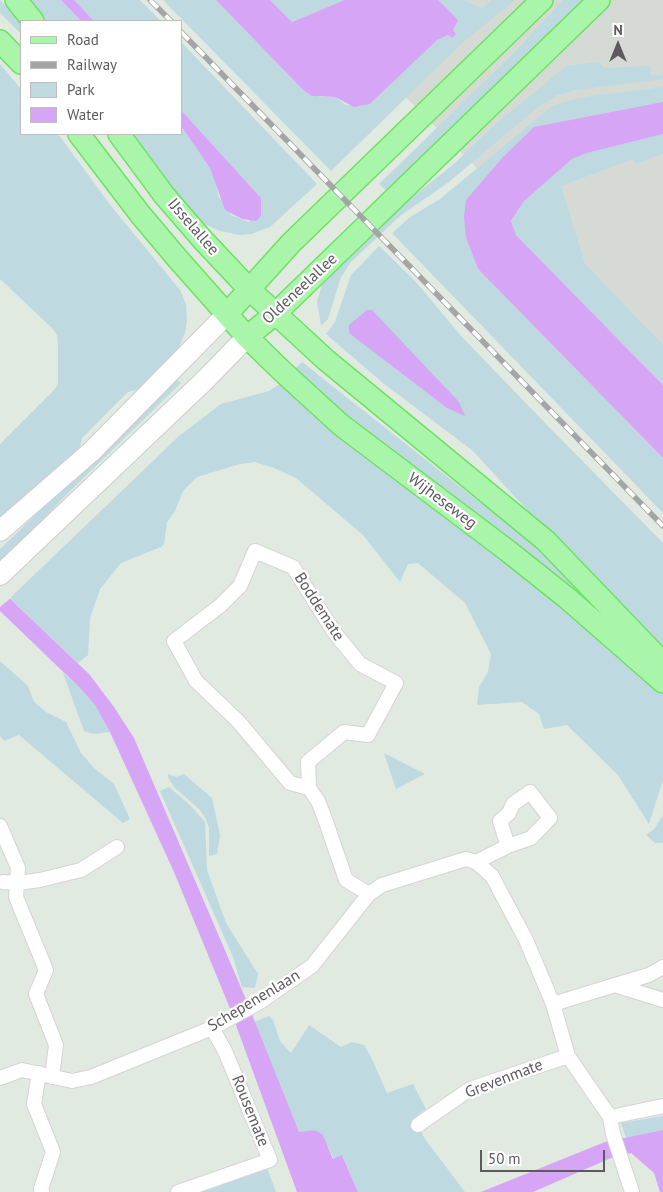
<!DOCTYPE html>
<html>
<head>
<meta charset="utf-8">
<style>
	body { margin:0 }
	#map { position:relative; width:663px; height:1192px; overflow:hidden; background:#e0eae0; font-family:"PT Sans",sans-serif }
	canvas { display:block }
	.legend { position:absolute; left:20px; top:20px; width:162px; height:115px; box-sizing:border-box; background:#fff; border:1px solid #bfbdbf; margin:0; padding:6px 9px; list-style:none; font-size:15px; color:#5e595f }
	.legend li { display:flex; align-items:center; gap:10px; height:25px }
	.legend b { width:25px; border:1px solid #bfbdbf }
	.north { position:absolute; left:593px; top:20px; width:50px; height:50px; -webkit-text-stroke:4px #fff; paint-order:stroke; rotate:0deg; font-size:14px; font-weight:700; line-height:20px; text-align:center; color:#5e595f }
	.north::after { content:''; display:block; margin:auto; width:18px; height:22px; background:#5e595f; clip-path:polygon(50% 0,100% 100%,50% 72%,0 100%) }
	.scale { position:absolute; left:480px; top:1150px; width:125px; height:22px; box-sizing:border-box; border:2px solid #5e595f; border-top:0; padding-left:6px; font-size:15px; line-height:18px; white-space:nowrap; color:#5e595f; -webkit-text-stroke:4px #fff; paint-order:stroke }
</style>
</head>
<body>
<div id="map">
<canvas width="663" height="1192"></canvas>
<ul class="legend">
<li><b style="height:6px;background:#a9f6ab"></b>Road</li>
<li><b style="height:6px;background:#a5a4a6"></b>Railway</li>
<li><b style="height:14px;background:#bed9e0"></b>Park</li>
<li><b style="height:14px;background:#d7a5f5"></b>Water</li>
</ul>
<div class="north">N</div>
<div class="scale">50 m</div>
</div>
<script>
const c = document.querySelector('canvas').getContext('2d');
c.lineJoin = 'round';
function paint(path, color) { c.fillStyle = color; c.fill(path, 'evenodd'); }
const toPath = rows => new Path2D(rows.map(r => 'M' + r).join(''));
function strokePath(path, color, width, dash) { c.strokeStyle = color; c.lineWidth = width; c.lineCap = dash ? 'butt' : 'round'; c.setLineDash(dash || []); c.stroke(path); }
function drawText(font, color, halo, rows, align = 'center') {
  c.font = font + ' "PT Sans",sans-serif'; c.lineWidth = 4.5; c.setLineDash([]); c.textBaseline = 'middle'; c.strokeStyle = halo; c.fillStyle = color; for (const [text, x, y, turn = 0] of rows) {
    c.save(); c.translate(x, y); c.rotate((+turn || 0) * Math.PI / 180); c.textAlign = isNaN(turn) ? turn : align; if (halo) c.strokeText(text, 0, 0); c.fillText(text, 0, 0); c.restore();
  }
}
paint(toPath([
	[308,0,663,0,663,353]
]), '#d5dbd4');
paint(toPath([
	[0,0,21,23,21,34,0,13],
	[27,0,61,0,81,21,44,21],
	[74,0,140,0,161,21,94,21],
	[163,0,216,0,303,90,320,97,335,97,346,105,370,104,437,40,448,35,452,38,456,34,453,30,457,20,438,0,464,0,482,9,492,0,515,0,461,44,331,171],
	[270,0,345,0,292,22],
	[563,0,587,0,388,192,379,184,515,52],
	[181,42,317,184,270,227,251,234,240,235,220,231,202,223,179,199,130,134,181,134,181,126,210,168,216,180,218,195,231,215,249,222,261,198,181,110],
	[598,62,605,68,650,66,651,75,663,75,663,79,576,90,557,95,538,107,449,182,400,216,351,262,341,277,328,319,321,326,317,301,322,285,395,211,455,163,491,128,566,66],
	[0,64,21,89,21,134,58,134,111,206,180,290,186,304,187,320,185,333,175,356,143,388,128,392,82,438,79,451,0,525,0,444,55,389,58,384,58,346,57,335,52,328,0,279],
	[663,87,663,102,534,127,466,238,478,269,663,458,663,513,392,233,410,217,440,199,552,106,577,98],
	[663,134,663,154,635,164,633,159,561,186,585,264,663,345,663,385,516,235,511,221,524,201,572,159,587,153],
	[379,246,416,282,462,337,550,428,663,543,663,648,548,533,473,451,383,383,326,334,335,322,351,275],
	[302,362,469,494,533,542,620,635,354,426,294,370],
	[176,379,181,383,66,495,0,566,0,549],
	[284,381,536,580,663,693,663,780,649,824,618,775,567,725,544,729,539,714,522,702,477,705,479,687,488,672,491,654,465,603,418,563,408,564,400,582,363,535,296,478,274,468,255,462,240,464,197,477,183,491,175,511,167,522,164,544,161,547,121,563,100,589,90,618,88,655,78,663,10,598,179,436,221,404,269,391],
	[0,661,28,686,34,702,46,712,66,722,81,753,94,768,114,784,130,819,123,823,19,735,4,741,0,736],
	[63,673,80,688,95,705,110,732,94,734,84,731],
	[384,753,425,774,396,789],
	[168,774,176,777,184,774,212,798,220,835,217,854,209,856,209,828,206,819,199,809,174,787,168,777],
	[169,787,190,805,205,822,207,870,226,923,258,974,255,988,242,987,233,957,160,791],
	[663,815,663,843,655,843,646,835,654,829],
	[269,1016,273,1020,280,1041,291,1053,309,1025,341,1047,352,1042,364,1045,371,1057,387,1093,413,1084,426,1109,414,1118,425,1139,465,1192,358,1192,343,1156,334,1159,328,1146,315,1130,299,1133,254,1022],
	[663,1116,663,1130,626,1138,621,1123],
	[267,1168,276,1192,195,1192,204,1188,209,1190]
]), '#bed9e0');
paint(toPath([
	[61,0,74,0,94,21,81,21],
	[216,0,270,0,292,22,345,0,438,0,458,20,453,30,456,34,452,38,448,35,437,40,370,104,354,107,335,97,312,96,303,90],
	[663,102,663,134,587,153,572,159,524,201,511,221,516,235,663,385,663,458,478,269,466,238,464,217,466,200,503,157,534,127],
	[181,110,261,198,261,216,256,221,242,219,225,210,210,168,181,126],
	[367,310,372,310,459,402,465,416,447,408,349,333,349,325],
	[0,589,89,674,114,707,134,738,245,997,299,1132,315,1130,323,1135,333,1159,342,1155,358,1192,297,1192,229,1006,174,872,110,732,95,705,80,688,0,611],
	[663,1130,663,1192,660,1192,654,1173,631,1153,611,1158,533,1192,481,1192,605,1142]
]), '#d7a5f5');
paint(toPath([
	[0,586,12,597,0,607]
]), '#e0eae0');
const street = toPath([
	[255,551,293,567,334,632,360,664,396,683,368,735,344,732,308,762,309,788,290,783,238,721,196,681,174,641,221,605,240,586,255,551],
	[309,788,318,801,325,819,346,880,369,894],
	[0,826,18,868,16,897,46,970,36,994,56,1045,52,1077],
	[476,862,508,846,500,821,509,813,513,804,530,792,550,818,531,838,508,846],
	[3,882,18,883,40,880,81,870,117,847],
	[615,985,649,975,663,967],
	[553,1004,615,985,663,1000],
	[39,1073,34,1104,53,1152,41,1189,42,1192],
	[0,1078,22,1070,72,1081,91,1077,212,1028,260,1002,312,966,369,894,382,885,466,859,476,862,492,876,526,940,553,1004,568,1056,610,1117,613,1134,632,1192],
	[610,1117,663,1106],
	[418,1125,470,1089,568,1056],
	[178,1192,270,1160,225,1051,212,1028]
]);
const secondary = toPath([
	[0,531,92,451,227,314],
	[0,575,203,382,247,337]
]);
const primary = toPath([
	[16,0,33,21],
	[0,41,21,63],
	[79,134,140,214,177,258,247,337,283,372,341,425,508,551,567,598,663,682],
	[119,134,164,195,202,239,249,289,326,360,546,541,663,663],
	[227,314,291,243,542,0],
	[247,337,276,313,599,0]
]);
strokePath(street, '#d7d2d8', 16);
strokePath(secondary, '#d1cbd2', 22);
strokePath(primary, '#6de162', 24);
strokePath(street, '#fff', 14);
strokePath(secondary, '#fff', 20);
strokePath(primary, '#a9f6ab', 21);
const rail = toPath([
	[150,0,171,21],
	[181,32,663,526]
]);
strokePath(rail, '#a5a4a6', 5.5);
strokePath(rail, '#fff', 4, [11]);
drawText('16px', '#5e595f', '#fff', [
	["IJsselallee",193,227,49],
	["Oldeneelallee",300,289,-43],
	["Wijheseweg",442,501,37],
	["Boddemate",319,607,57],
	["Schepenenlaan",254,1001,-31],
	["Grevenmate",504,1079,-21],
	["Rousemate",250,1111,68]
]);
</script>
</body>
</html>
